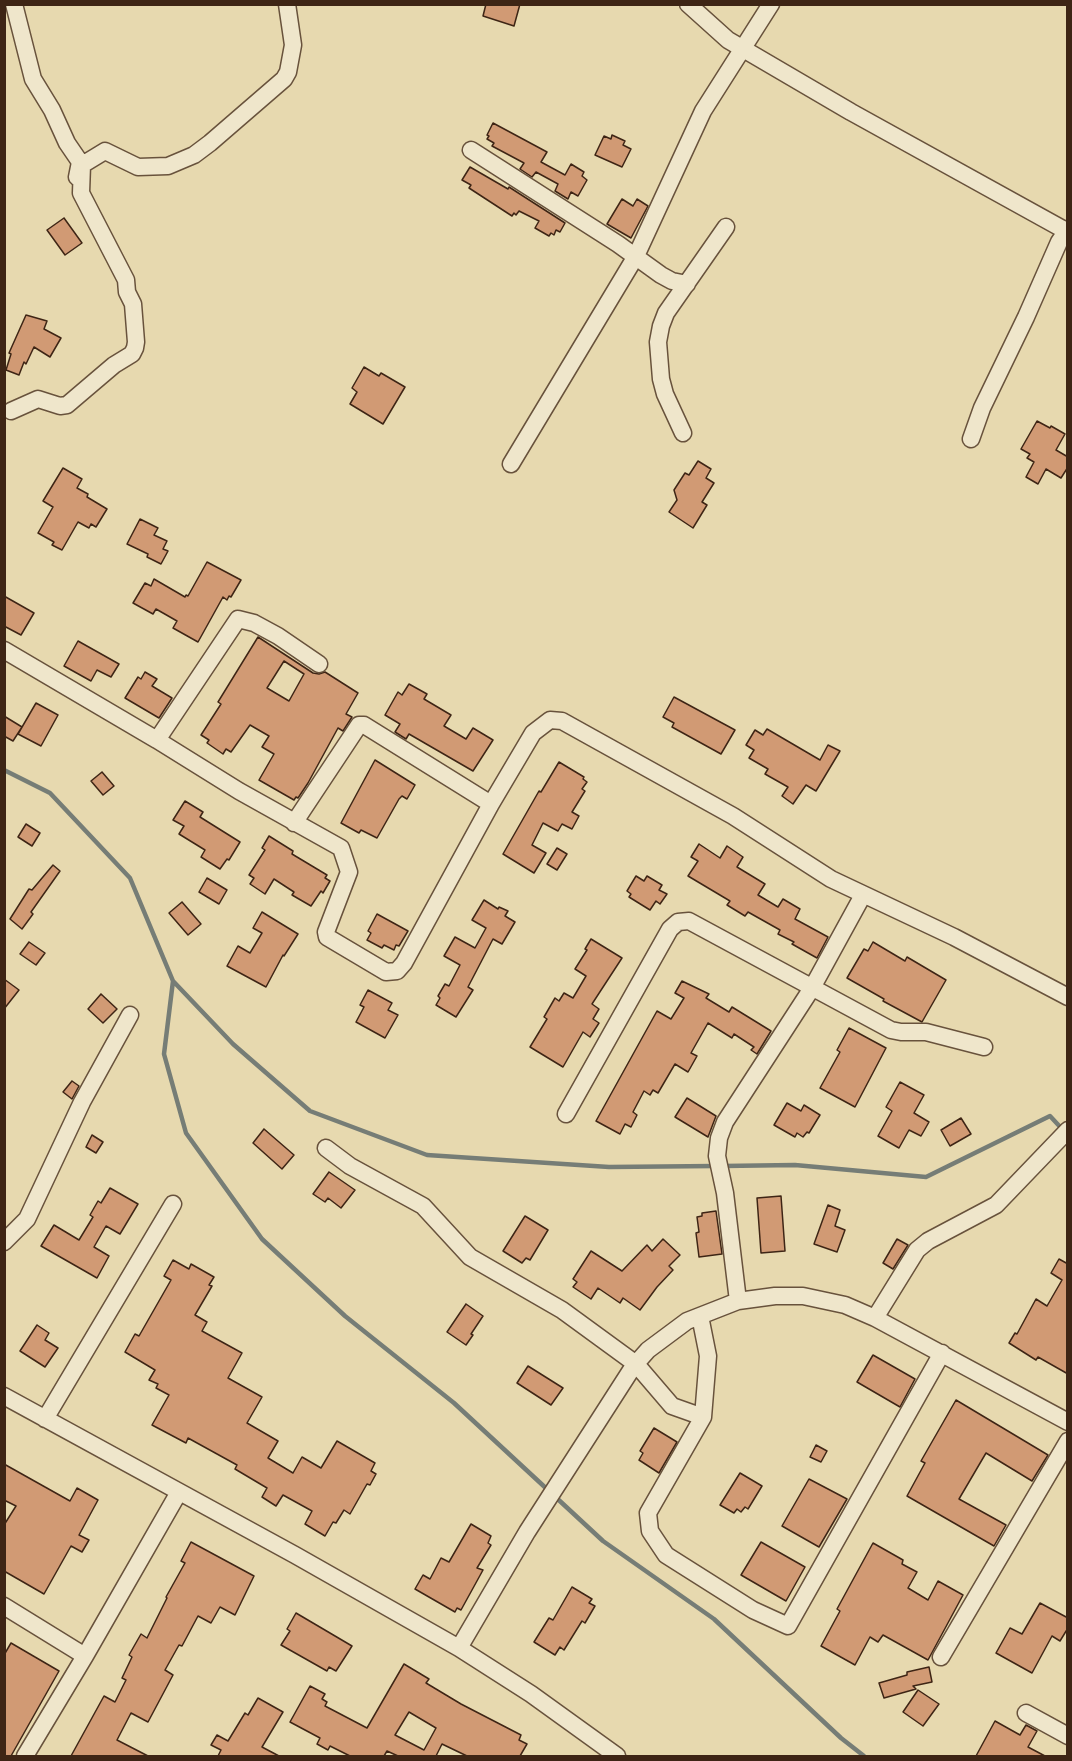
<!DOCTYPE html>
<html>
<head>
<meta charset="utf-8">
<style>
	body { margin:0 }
	#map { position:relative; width:1072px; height:1761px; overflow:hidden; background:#e7d9af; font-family:"IM FELL DW Pica",serif }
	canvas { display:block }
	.frame { position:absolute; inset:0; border:6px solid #3e2515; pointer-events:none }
</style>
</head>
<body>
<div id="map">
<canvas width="1072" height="1761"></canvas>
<div class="frame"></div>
</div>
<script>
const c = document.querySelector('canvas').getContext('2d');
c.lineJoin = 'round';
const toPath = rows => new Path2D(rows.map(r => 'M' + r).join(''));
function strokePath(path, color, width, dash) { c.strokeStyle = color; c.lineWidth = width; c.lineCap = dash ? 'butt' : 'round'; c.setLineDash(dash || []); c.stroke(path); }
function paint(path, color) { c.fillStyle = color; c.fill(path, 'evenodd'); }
strokePath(toPath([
	[4,770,50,793,130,878,173,981,233,1044,310,1111,427,1155,609,1167,715,1166],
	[173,981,164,1054,186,1133,262,1239,345,1316,454,1403,603,1541,714,1619,841,1738,864,1756],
	[723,1166,795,1165,926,1177,1050,1116,1063,1130]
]), '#767d76', 4.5);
const building = toPath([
	[486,4,520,4,514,26,483,16,486,4],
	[493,123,547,152,541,162,565,175,571,164,584,172,582,176,587,180,578,196,571,192,568,199,555,191,558,184,536,172,532,177,520,169,524,163,492,146,494,143,487,139,489,136,487,135,493,123],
	[612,135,625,141,623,145,631,149,622,167,595,155,604,136,611,139,612,135],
	[470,167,508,189,509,187,565,223,560,232,556,230,554,235,551,233,549,236,535,228,539,221,519,211,516,215,514,213,512,216,469,188,471,185,462,180,470,167],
	[622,199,633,206,637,199,648,206,631,238,607,224,622,199],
	[64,218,82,243,65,255,47,230,64,218],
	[26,315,47,321,44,329,61,338,50,357,34,347,26,364,24,362,19,375,6,370,11,354,9,353,26,315],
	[364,367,379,376,381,373,405,387,383,424,350,404,357,392,352,388,364,367],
	[1037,421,1050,428,1051,426,1065,434,1056,450,1068,457,1068,467,1061,478,1046,469,1038,484,1026,477,1034,462,1027,458,1030,454,1021,449,1037,421],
	[698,461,711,469,706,478,714,483,702,502,707,505,693,528,669,512,677,500,674,490,685,473,689,475,698,461],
	[63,468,82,479,77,488,88,494,87,497,107,509,96,527,91,524,89,528,78,522,62,550,52,545,54,542,38,533,53,507,43,501,63,468],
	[140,519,158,528,154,535,167,541,163,549,168,551,161,564,147,557,148,554,127,544,140,519],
	[207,562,241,580,231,597,229,596,227,600,223,597,198,642,173,628,177,621,156,609,153,614,133,603,145,583,151,586,154,579,185,597,186,595,188,596,207,562],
	[4,596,34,613,21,635,4,626,4,596],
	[258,637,313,673,319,674,325,672,358,693,346,714,352,717,343,731,338,728,308,783,298,798,296,797,294,800,259,780,274,754,262,747,269,736,250,725,231,752,226,749,223,754,207,743,209,740,201,735,221,704,218,702,258,637],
	[284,661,304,674,289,701,267,688,284,661],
	[78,641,119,664,111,677,97,670,91,681,64,666,78,641],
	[145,672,157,679,152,686,172,698,159,718,125,698,138,677,141,679,145,672],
	[409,684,427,694,424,699,451,715,444,726,466,739,473,728,493,740,473,771,409,734,406,739,395,732,400,724,385,715,398,692,402,695,409,684],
	[674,697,735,730,721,754,672,727,674,723,663,717,674,697],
	[36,703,58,715,41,746,18,734,36,703],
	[4,716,22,727,13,741,4,736,4,716],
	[767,729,820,760,828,745,840,751,816,791,806,785,793,804,782,796,788,787,765,774,768,769,749,758,754,750,746,745,755,730,763,735,767,729],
	[375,760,415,785,407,799,402,796,399,799,377,838,361,830,359,833,341,823,375,760],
	[559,762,584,777,583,779,587,782,582,789,585,791,572,812,579,816,572,829,562,824,558,831,543,823,532,845,546,853,534,873,503,854,539,791,541,792,559,762],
	[102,772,114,786,103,795,91,781,102,772],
	[185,801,203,812,200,817,240,842,229,860,227,859,220,869,201,857,205,850,179,834,184,826,173,820,185,801],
	[26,824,40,833,32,846,18,837,26,824],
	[269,836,293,851,292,854,327,875,325,878,330,881,323,893,321,891,311,906,292,895,294,892,274,879,265,894,250,884,254,878,249,875,265,850,262,848,269,836],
	[699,844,720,858,727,846,743,857,737,867,765,884,758,895,778,907,783,899,800,909,795,919,828,937,817,958,792,944,794,942,778,934,780,930,748,912,745,916,727,905,730,901,688,876,698,861,691,857,699,844],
	[557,848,567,854,557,870,547,864,557,848],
	[53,865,60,871,31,912,33,914,22,929,10,919,29,889,32,890,53,865],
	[636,876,644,881,647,876,662,885,659,890,667,894,660,904,656,901,650,910,629,897,631,894,627,891,636,876],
	[207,878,227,890,219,904,199,892,207,878],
	[484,900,498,909,499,907,508,911,505,916,515,922,502,944,493,939,468,987,473,990,456,1017,436,1005,440,998,438,996,445,984,449,986,460,965,444,956,455,937,475,948,486,928,472,920,484,900],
	[182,902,201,924,188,935,169,913,182,902],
	[262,912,298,934,284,956,283,955,266,987,227,966,238,946,250,953,262,933,253,928,262,912],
	[377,914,408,931,399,946,396,945,394,950,384,945,382,948,367,940,371,933,368,931,377,914],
	[591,939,622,958,592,1004,599,1009,593,1019,599,1023,590,1037,583,1032,563,1067,530,1047,547,1019,544,1017,555,998,559,1001,564,993,573,998,586,976,575,969,587,950,585,949,591,939],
	[29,942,45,953,36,965,20,954,29,942],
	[873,942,905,961,907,957,946,980,922,1022,883,1001,884,999,847,978,864,949,868,951,873,942],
	[4,979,19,990,4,1009,4,979],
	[682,981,709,994,706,998,729,1012,732,1007,771,1031,757,1054,751,1050,754,1047,734,1034,732,1038,708,1023,691,1053,697,1056,688,1072,675,1064,658,1093,653,1090,650,1095,644,1091,633,1112,637,1115,631,1127,625,1124,620,1134,596,1121,657,1011,671,1019,684,998,675,993,682,981],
	[368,990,392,1003,388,1010,398,1015,385,1038,356,1022,364,1007,360,1005,368,990],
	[101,994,117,1009,103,1023,88,1009,101,994],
	[849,1028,886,1048,855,1107,820,1088,840,1052,837,1050,849,1028],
	[72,1081,79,1086,72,1099,63,1092,72,1081],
	[900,1082,924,1095,914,1113,929,1122,921,1136,909,1130,899,1148,878,1136,892,1111,886,1107,900,1082],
	[687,1098,716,1116,708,1137,675,1117,687,1098],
	[787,1103,801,1111,804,1105,820,1115,809,1133,807,1132,803,1137,797,1133,795,1137,774,1125,787,1103],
	[961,1118,971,1134,950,1146,941,1130,961,1118],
	[264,1129,294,1155,282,1169,253,1143,264,1129],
	[92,1135,103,1142,96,1153,86,1147,92,1135],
	[329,1172,355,1190,341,1208,328,1198,325,1202,313,1194,329,1172],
	[110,1188,138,1204,120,1234,106,1226,94,1247,109,1256,97,1278,41,1246,54,1225,79,1240,93,1217,90,1215,98,1201,101,1203,110,1188],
	[781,1196,785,1251,761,1253,757,1198,781,1196],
	[828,1205,840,1210,835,1226,845,1230,837,1252,814,1244,828,1205],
	[716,1211,722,1254,699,1257,696,1233,699,1232,697,1217,702,1216,702,1213,716,1211],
	[525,1216,548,1230,530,1260,526,1258,522,1263,503,1251,525,1216],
	[663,1239,680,1255,669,1266,673,1270,657,1287,640,1310,623,1298,620,1303,598,1288,591,1299,573,1287,577,1282,573,1279,591,1251,622,1271,647,1245,652,1251,663,1239],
	[897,1239,908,1245,893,1269,883,1263,897,1239],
	[1059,1259,1068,1264,1068,1374,1038,1357,1036,1360,1009,1343,1015,1333,1017,1334,1036,1299,1047,1306,1062,1280,1051,1273,1059,1259],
	[173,1260,189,1269,191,1264,214,1277,209,1285,212,1286,195,1315,207,1322,202,1331,242,1353,228,1378,262,1397,247,1423,278,1441,268,1458,293,1473,302,1457,321,1468,337,1441,375,1463,371,1471,376,1474,370,1485,367,1484,350,1514,344,1510,336,1523,333,1522,325,1536,305,1524,312,1511,283,1495,276,1506,262,1497,267,1488,235,1469,237,1465,188,1438,186,1443,152,1425,169,1395,156,1388,158,1384,149,1380,155,1370,125,1352,135,1334,139,1336,171,1280,164,1276,173,1260],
	[466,1304,483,1316,471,1334,473,1335,466,1345,447,1332,466,1304],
	[37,1325,49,1333,45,1340,58,1348,45,1367,20,1351,37,1325],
	[873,1355,915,1379,900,1407,857,1382,873,1355],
	[528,1366,563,1388,551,1405,517,1383,528,1366],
	[956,1400,1048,1455,1032,1481,986,1453,959,1499,1006,1525,994,1546,907,1496,925,1463,921,1461,956,1400],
	[654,1428,677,1442,659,1473,639,1460,643,1453,640,1451,654,1428],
	[816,1445,827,1451,821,1462,810,1457,816,1445],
	[4,1464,70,1501,77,1488,98,1500,79,1535,89,1540,82,1552,71,1546,44,1594,4,1571,4,1525,16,1506,4,1500,4,1464],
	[740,1473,762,1486,748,1509,745,1507,741,1512,737,1509,734,1513,720,1505,740,1473],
	[809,1479,847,1499,819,1547,782,1526,809,1479],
	[471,1524,491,1536,488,1543,491,1545,477,1568,483,1570,461,1610,457,1608,455,1612,415,1589,423,1575,430,1579,441,1558,449,1562,471,1524],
	[191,1542,254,1576,235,1615,220,1607,211,1623,198,1616,182,1646,179,1645,165,1670,173,1675,148,1722,131,1713,117,1740,148,1756,71,1756,104,1696,115,1702,126,1680,122,1678,132,1657,129,1655,141,1634,147,1638,167,1598,166,1597,185,1563,181,1561,191,1542],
	[761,1542,805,1567,786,1601,741,1575,761,1542],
	[873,1543,903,1560,902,1564,917,1572,908,1588,928,1600,938,1581,963,1595,928,1660,883,1635,878,1642,870,1637,855,1665,821,1646,840,1611,837,1609,873,1543],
	[572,1587,592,1599,589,1603,595,1606,585,1623,582,1621,564,1650,560,1647,555,1655,534,1642,549,1618,553,1620,572,1587],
	[1040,1603,1068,1618,1068,1628,1060,1641,1052,1636,1032,1673,996,1653,1010,1628,1022,1634,1040,1603],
	[296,1613,352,1646,336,1671,329,1667,327,1671,281,1645,290,1631,287,1629,296,1613],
	[11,1643,59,1671,11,1756,4,1756,4,1655,11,1643],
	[404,1664,429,1679,426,1683,461,1704,521,1735,519,1740,527,1744,520,1756,467,1756,442,1744,436,1756,438,1756,398,1756,387,1751,384,1756,350,1756,330,1746,328,1750,317,1744,320,1738,290,1722,310,1686,325,1694,322,1699,327,1702,325,1706,367,1728,404,1664],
	[409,1712,436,1728,424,1750,395,1735,409,1712],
	[929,1667,932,1682,913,1686,916,1689,884,1698,879,1683,907,1675,907,1672,929,1667],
	[918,1690,939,1704,923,1726,903,1712,918,1690],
	[258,1698,283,1712,262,1747,279,1756,218,1756,221,1750,211,1745,217,1735,228,1741,245,1713,248,1715,258,1698],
	[995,1721,1020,1735,1026,1725,1037,1731,1028,1747,1045,1756,976,1756,995,1721]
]);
paint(building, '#d19a74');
strokePath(building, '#3e2515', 1.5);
const minor = toPath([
	[14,4,33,79,52,110,67,143,80,162,77,177],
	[688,4,728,40,851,112,1068,232],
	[471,150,618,244,661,275,672,281,687,284],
	[11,411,38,399,60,406,67,405,114,365,132,354,135,348,136,342,133,304,127,292,126,280,81,193,82,165,105,151,138,167,168,166,194,155,210,143,284,79,288,72,293,45,287,4],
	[683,433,665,394,661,379,658,342,661,326,666,313,726,227],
	[971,439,982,408,1026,317,1059,242,1068,229],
	[511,464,636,256,703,111,771,4],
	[4,650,157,740,239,791,341,848,349,872,326,932,327,937,386,972,397,971,404,963,491,804,533,733,550,720,562,721,733,816,831,879,954,937,1068,997],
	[157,740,238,619,254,623,278,636,319,664],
	[294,823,359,725,364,725,491,804],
	[566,1114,670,929,678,922,689,921,891,1030,901,1032,926,1032,984,1047],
	[326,1148,350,1166,423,1206,470,1257,562,1310,636,1364,672,1406,703,1417],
	[4,1242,27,1219,82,1102,130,1015],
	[738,1301,725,1193,717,1156,719,1138,725,1122,812,988,863,895],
	[700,1316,708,1356,703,1417,648,1513,650,1531,666,1555,753,1610,788,1626,942,1353],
	[875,1318,917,1250,928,1241,996,1205,1068,1130],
	[4,1396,295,1555,459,1648,531,1694,617,1756],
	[45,1419,173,1204],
	[4,1606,85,1656],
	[459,1648,527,1532,633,1367,648,1350,687,1321,738,1301,775,1296,803,1296,845,1305,875,1318,1068,1422],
	[941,1657,1068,1441],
	[1026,1713,1068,1736],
	[25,1756,85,1656,179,1492]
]);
strokePath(minor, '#68523c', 19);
strokePath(minor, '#efe6cb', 16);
</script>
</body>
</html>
